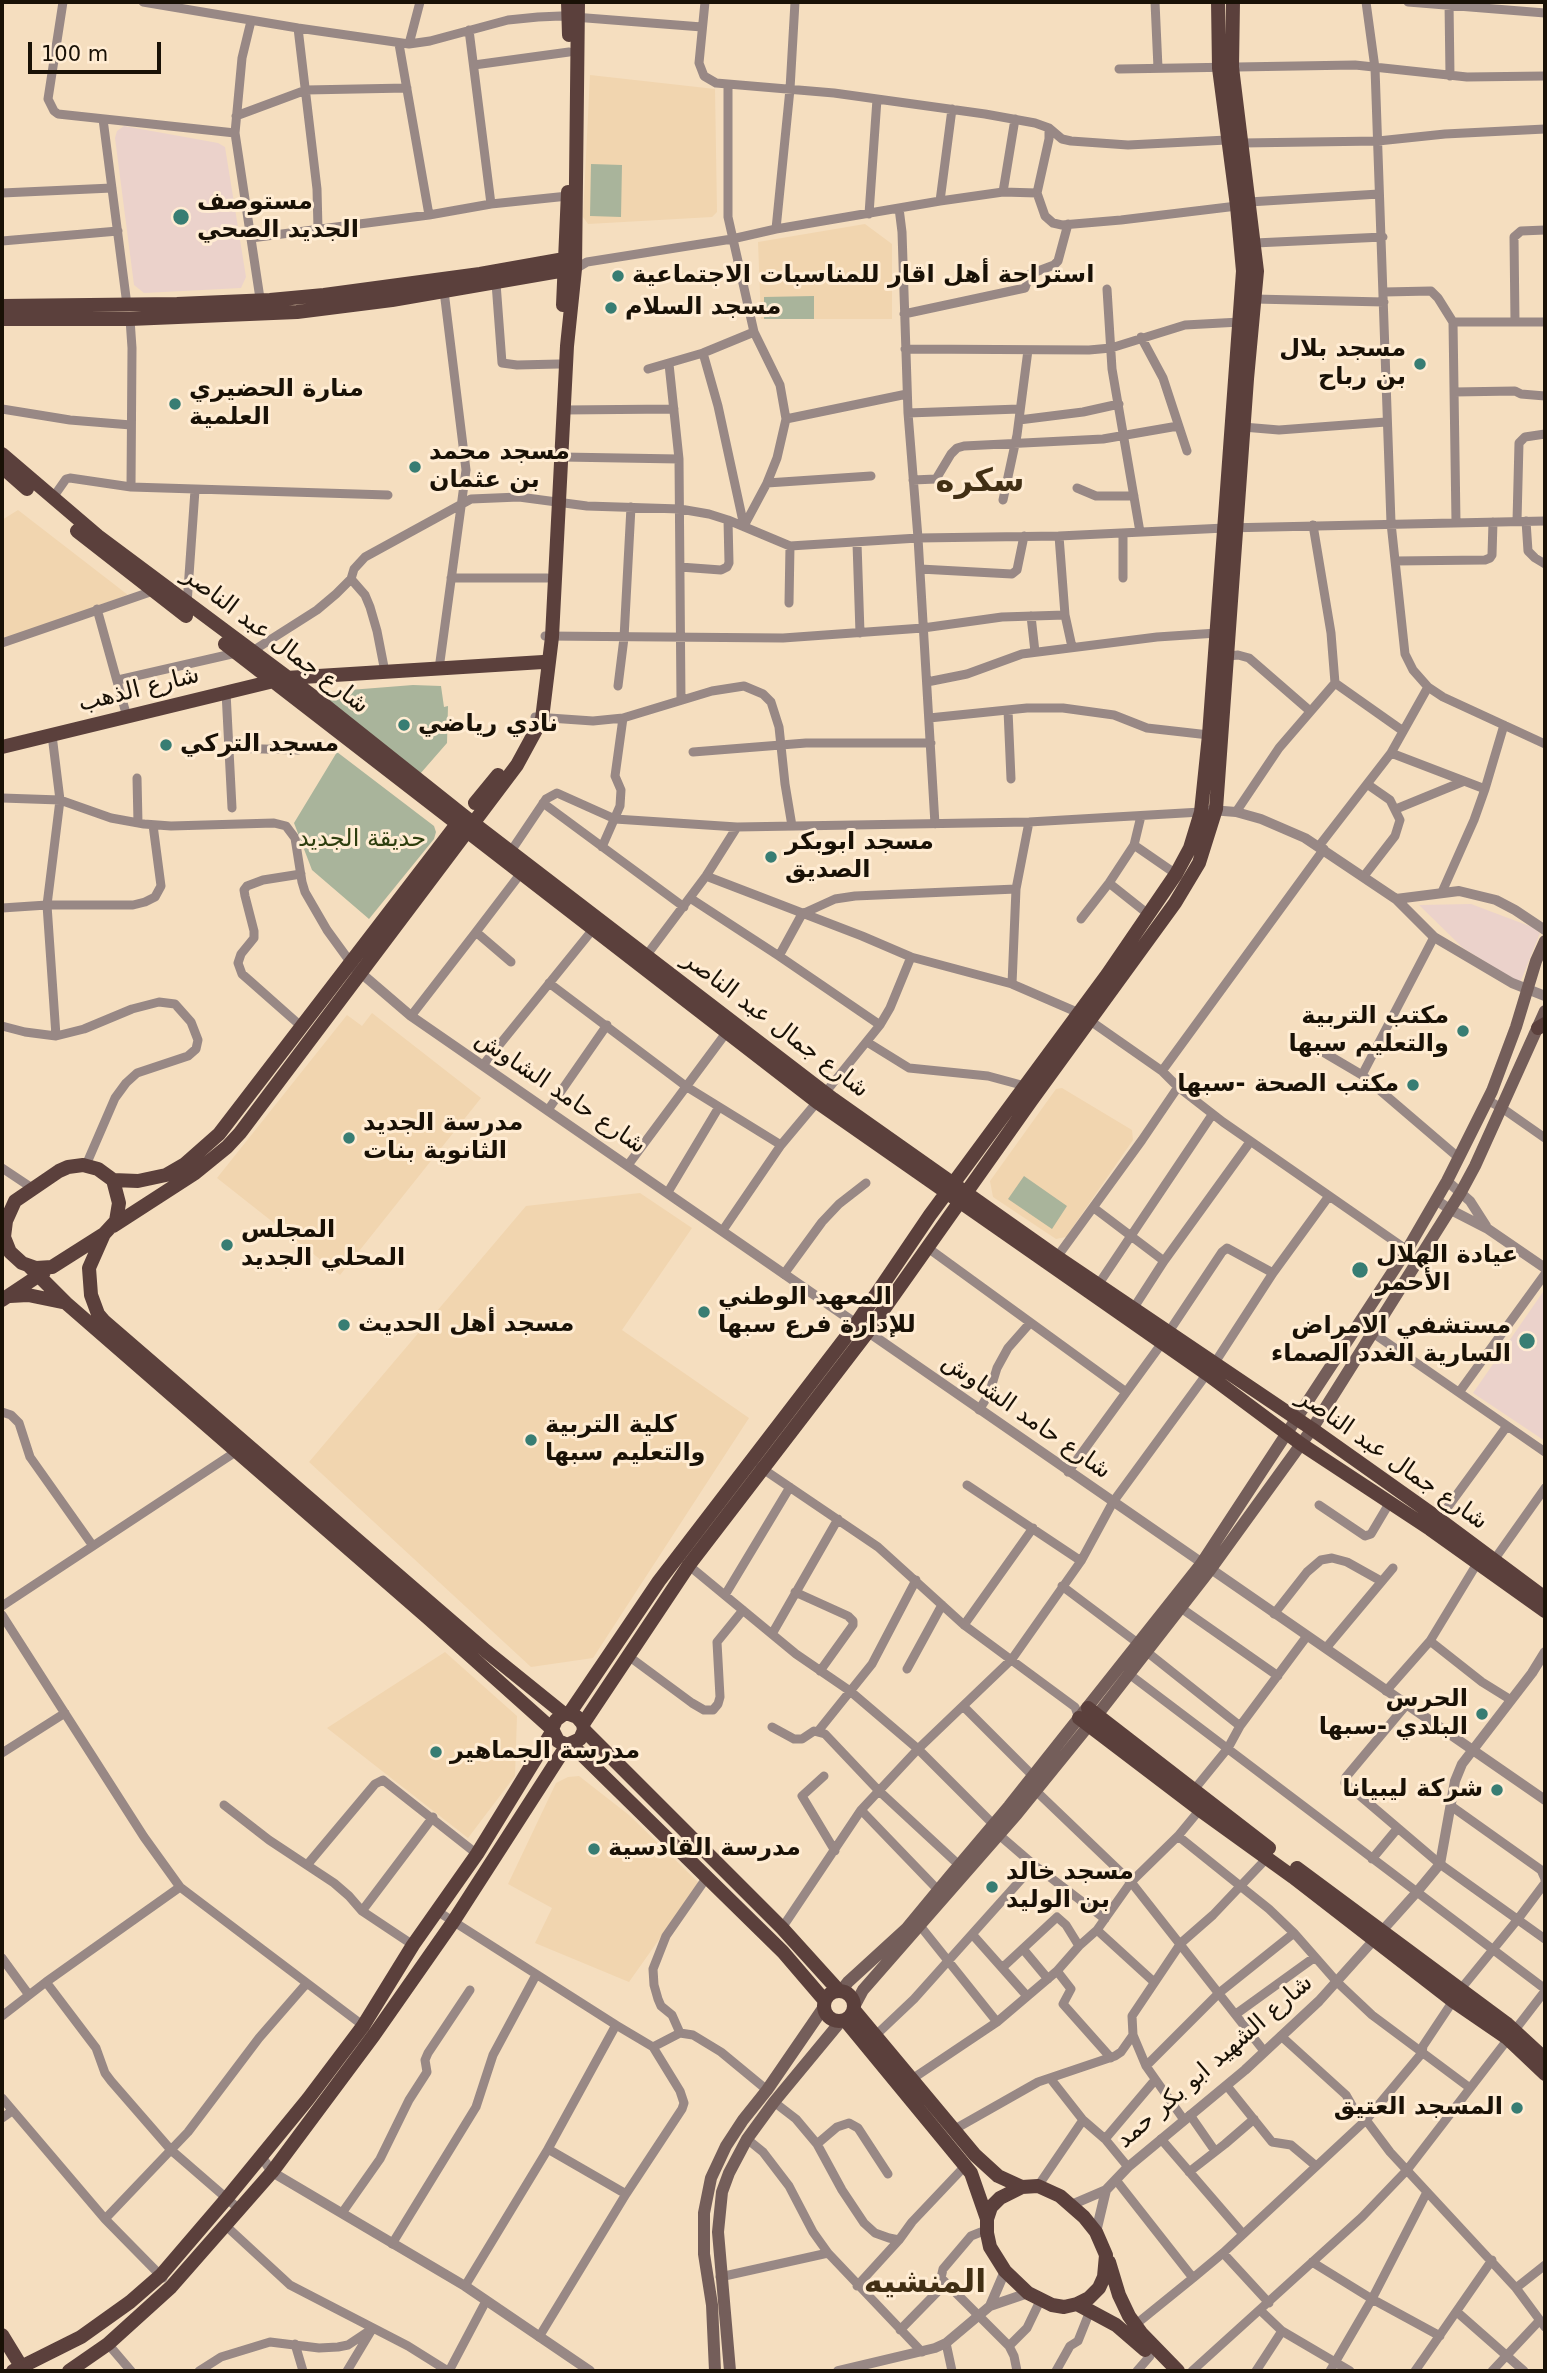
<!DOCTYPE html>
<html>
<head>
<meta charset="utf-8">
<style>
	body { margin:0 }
	#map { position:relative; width:1547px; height:2373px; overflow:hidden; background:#f5debf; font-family:"DejaVu Sans",sans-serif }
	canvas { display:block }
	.frame { position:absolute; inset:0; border:4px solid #191106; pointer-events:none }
	.scale { position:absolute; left:28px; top:42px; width:133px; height:32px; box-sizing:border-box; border:4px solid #191106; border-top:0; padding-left:9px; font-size:21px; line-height:24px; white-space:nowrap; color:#191106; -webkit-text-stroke:5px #ffecd3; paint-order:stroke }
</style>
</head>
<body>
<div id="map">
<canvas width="1547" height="2373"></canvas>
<div class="frame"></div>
<div class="scale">100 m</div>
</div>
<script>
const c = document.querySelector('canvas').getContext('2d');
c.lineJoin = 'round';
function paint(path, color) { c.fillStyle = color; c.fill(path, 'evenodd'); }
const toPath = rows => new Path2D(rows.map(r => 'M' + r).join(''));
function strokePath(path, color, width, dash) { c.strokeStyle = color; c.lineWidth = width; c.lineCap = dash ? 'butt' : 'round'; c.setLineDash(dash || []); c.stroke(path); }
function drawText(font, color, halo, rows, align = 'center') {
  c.font = font + ' "DejaVu Sans",Cairo,sans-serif'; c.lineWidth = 6; c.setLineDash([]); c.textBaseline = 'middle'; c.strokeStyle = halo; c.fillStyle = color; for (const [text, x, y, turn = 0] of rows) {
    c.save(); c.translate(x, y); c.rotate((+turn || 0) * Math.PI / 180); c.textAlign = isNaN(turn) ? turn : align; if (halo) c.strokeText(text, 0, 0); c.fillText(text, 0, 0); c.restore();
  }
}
paint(toPath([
	[590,75,715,89,717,212,712,217,588,224,583,217],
	[865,224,892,244,892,319,761,319,758,242],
	[18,510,128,595,2,640,2,520],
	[372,1013,481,1098,340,1275,217,1178,347,1015,362,1026],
	[1062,1088,1132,1130,1133,1140,1066,1237,1056,1239,993,1197,990,1181,1056,1089],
	[640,1193,692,1228,622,1330,749,1418,593,1658,531,1667,309,1462,526,1206],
	[445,1652,517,1716,515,1776,468,1838,327,1728],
	[579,1776,629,1815,699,1883,629,1982,535,1943,552,1908,508,1884,556,1783,568,1777]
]), '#f1d5af');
paint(toPath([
	[124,126,218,143,225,147,246,277,241,288,144,293,134,285,115,138,117,131],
	[1471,904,1532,927,1540,933,1520,983,1463,948,1419,905],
	[1545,1289,1545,1441,1473,1393]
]), '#ebd2cb');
paint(toPath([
	[591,164,622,165,621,217,590,216],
	[814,296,814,319,764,319,764,297],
	[413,685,441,686,444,707,448,706,447,743,420,774,328,700,337,691],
	[337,752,434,826,436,832,434,839,369,919,312,870,294,823],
	[1024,1176,1067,1206,1052,1229,1008,1199]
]), '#a9b49b');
strokePath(toPath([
	[63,2,48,99,54,111,58,114,235,133],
	[143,2,298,28,409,44,430,41,508,20,538,17,561,16,702,27],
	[705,2,699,63,704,76,716,83,834,93,985,114,1035,123,1049,128,1062,139,1071,141,1128,145,1227,140],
	[1155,2,1158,68],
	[1366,2,1375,68,1391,523,1405,654,1413,670,1428,687,1443,697,1545,744],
	[1408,2,1545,13],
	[1449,2,1450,76],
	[251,21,242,58,235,133,261,305],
	[298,28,317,189,318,229],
	[469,30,491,204],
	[399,44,429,215],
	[409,44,420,2],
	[474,65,569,52],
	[1119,69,1355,65,1467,77,1545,76],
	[728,84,728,217,754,332,780,385,786,419,777,458,767,483,744,526],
	[236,116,306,90,407,88],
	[103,119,127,305],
	[1049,128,1049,139,1037,193,1045,216,1053,223,1062,225,1121,220,1237,206],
	[1242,143,1378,141,1445,134,1545,129],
	[1003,192,1015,119],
	[2,193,112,188],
	[940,201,952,109],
	[1249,202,1379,194],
	[899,208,902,232,908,413,918,538,935,824],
	[869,214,877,99],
	[776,229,790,89,795,2],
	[251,238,429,215,491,204,568,196],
	[2,241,118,231],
	[1255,243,1383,237],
	[575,269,587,262,732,239,776,229,940,201,1003,192,1037,193],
	[496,283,502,363,517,365,559,364],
	[1107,289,1112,369,1140,532],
	[1384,292,1431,291,1438,298,1453,322,1456,522],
	[1254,299,1384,302],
	[904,314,1025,288,1030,274,1054,265,1058,261,1068,224],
	[130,319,132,348,131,487],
	[1453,322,1545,322],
	[1515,322,1514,237,1521,231,1545,230],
	[1141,337,1163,378,1187,451],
	[905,349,1089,350,1111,348,1185,325,1240,322],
	[703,353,718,406,744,526],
	[669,364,679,459,681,700],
	[648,369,703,353,754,332],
	[1454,392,1515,391,1521,394,1545,396],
	[2,409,70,420,131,425],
	[564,410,674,409],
	[908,413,1019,409],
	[786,419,907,394],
	[1019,420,1083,412,1119,404],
	[1243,427,1279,430,1386,422],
	[562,457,679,459],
	[913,480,936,479,951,454,957,448,964,446,1103,439,1178,426],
	[767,483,871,476],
	[1077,488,1096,496,1134,496],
	[52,499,66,479,70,478,131,487,388,495],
	[1003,500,1017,435,1028,350],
	[1517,521,1519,443,1525,437,1545,434],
	[1526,521,1528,551,1535,558,1545,564],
	[1313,525,1331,633,1335,683,1403,731],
	[1059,536,1065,615,1072,647],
	[857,543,860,633],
	[1395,561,1485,560,1490,558,1492,555,1493,522],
	[680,567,721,570,727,567,729,563,728,520],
	[920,569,1012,574,1017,570,1024,536],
	[451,578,547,578],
	[1123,578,1123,533],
	[351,579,365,595,370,607,377,631,385,672],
	[789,603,790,546],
	[187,604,195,490],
	[97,609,127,717],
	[1031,616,1035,652],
	[545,636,783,638,923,628,1002,617,1065,615],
	[2,643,153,591],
	[251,652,317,610,336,594,351,579,354,569,365,557,471,499,519,497,587,506,680,509,709,514,728,520,790,546,918,538,1059,536,1225,528,1545,521],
	[1228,656,1238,655,1249,658,1310,711],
	[439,669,466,470,444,291],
	[118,680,236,653],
	[927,682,967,674,1022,654,1157,637,1217,633],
	[618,686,624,638,631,507],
	[226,692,232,808],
	[1008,710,1011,779],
	[535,717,593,721,623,718,615,776,621,790,620,806,602,847],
	[623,718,712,691,744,686,763,694,771,702,779,727,785,784,792,826],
	[929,718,1027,708,1063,708,1114,715,1147,728,1209,735],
	[52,735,60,800,47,905,56,1036],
	[229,748,298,750],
	[693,752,806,743,931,743],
	[1391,753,1485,789,1474,820,1442,892],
	[137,778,138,823],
	[1485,789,1504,725],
	[2,798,60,800,111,818,144,824,171,826,274,823,286,826,295,838,302,882,305,892,327,930,351,963],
	[543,803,684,907],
	[1396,809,1462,782],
	[1236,812,1279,748,1335,683],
	[1134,845,1176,874],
	[1319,846,1391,753,1428,687],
	[511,851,546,799,557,793,615,819,737,827,1029,822,1201,812],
	[301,874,263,880,247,886,244,890,245,896,254,931,254,938,241,954,238,963,242,974,250,981,302,1027],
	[706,876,862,936,911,957,1012,984,1079,1013,1162,1071,1178,1087,1223,1122,1407,1250],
	[1364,876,1395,836,1400,820,1390,800,1367,784],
	[1109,883,1148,914],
	[1016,889,1029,822],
	[690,898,779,956],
	[2,908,47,905,133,905,145,902,155,897,161,886,153,825],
	[1081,919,1109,883,1134,845,1141,816],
	[476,932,521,873],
	[643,960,706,876,737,827],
	[549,983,687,1087,781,1145],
	[411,1016,476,932,511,962],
	[880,1025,779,956,802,914,835,899,855,896,1016,889,1012,984],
	[2,1026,25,1032,56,1036,84,1029,132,1009,159,1002,175,1004,191,1022,198,1040,196,1049,188,1056,137,1073,126,1083,115,1098,86,1165],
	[867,1042,909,1068,988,1076,1025,1086],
	[1323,1052,1362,1075,1459,1158],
	[483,1065,594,928],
	[1162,1071,1324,849],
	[1362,1075,1434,937],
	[825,1093,880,1025,890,1008,911,957],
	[1487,1100,1502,1108,1545,1138],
	[548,1110,607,1025],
	[628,1165,726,1033],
	[2,1168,32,1188],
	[668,1192,719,1107],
	[1094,1208,1164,1261,1250,1142],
	[723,1230,781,1145,817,1102],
	[928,1248,1126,1392],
	[1057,1257,1142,1140,1178,1087],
	[784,1274,822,1222,839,1204,866,1183],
	[1098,1285,1212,1115],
	[1133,1309,1164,1261],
	[1168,1333,1222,1252,1227,1248,1273,1273],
	[1373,1333,1545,1452],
	[1460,1391,1545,1274],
	[979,1410,989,1394,997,1368,1008,1348,1030,1323],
	[2,1412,11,1415,19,1423,30,1457,93,1546],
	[760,1467,878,1547,964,1625,1075,1707,1079,1718],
	[1068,1472,1162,1343],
	[967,1485,1081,1561],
	[1319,1505,1365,1536,1371,1534,1390,1502],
	[1439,1519,1507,1426],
	[1494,1560,1545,1488],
	[687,1564,796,1654,850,1691,918,1749,993,1824],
	[1062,1586,1139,1644],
	[795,1592,848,1616,853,1621,853,1625,820,1671],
	[725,1595,790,1487],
	[2,1606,237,1451],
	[1181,1608,1278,1676],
	[1274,1614,1307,1572,1321,1560,1332,1558,1347,1562,1381,1581],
	[2,1615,144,1837,180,1887,365,2027],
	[964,1625,1033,1528],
	[772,1634,838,1519],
	[1430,1641,1482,1682,1511,1700],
	[1326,1648,1393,1568],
	[1147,1652,1240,1726],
	[627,1655,692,1703,704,1710,713,1710,718,1704,720,1697,717,1642,743,1610],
	[907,1669,942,1605],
	[1129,1674,1545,1989],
	[1386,1691,1430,1641,1478,1562],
	[1407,1704,1346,1777,1345,1783,1440,1864,1545,1939],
	[963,1706,1033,1776],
	[772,1727,794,1739,802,1739,814,1731,825,1734,878,1790,959,1865],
	[819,1730,872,1664,916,1580],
	[2,1753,65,1713],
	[824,1776,802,1796,835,1851],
	[1036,1791,1131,1882,1264,2051],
	[1193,1791,1228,1748,1240,1726,1307,1636],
	[224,1805,269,1840,334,1883,349,1896,362,1911,413,1945],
	[1451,1806,1541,1870,1545,1879],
	[861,1810,938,1890],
	[998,1834,1034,1865,1105,1919],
	[1178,1836,1269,1909,1294,1933,1337,1982,1372,2015,1470,2088],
	[1372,1859,1397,1829],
	[307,1865,375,1784,383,1780,477,1854],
	[362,1911,433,1817],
	[437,1911,616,2025],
	[921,1927,997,2022],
	[782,1928,861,1810,918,1749,1012,1659,1081,1561,1113,1502,1214,1364,1273,1273,1329,1196],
	[1097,1930,1154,1982],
	[972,1934,1027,1996],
	[1023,1949,1048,1979],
	[2,1958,29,1995],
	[1002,1968,1057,1917,1066,1925,1079,1946],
	[1057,1971,1071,1989,1063,2004,1111,2058],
	[46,1982,96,2048,105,2073,111,2081,171,2150,239,2209],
	[1460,1990,1518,1919,1545,1883,1545,1879],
	[1236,2014,1315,1957],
	[2,2016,46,1982,180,1887],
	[680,2033,672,2015,661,2006,658,1999,654,1985,653,1969,666,1936,707,1877],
	[876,2035,914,1999,1034,1865],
	[1281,2036,1346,2095,1354,2109,1366,2120,1390,2152,1516,2288,1545,2327],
	[1146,2066,1219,1993,1294,1933],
	[1050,2078,1083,2120,1105,2139,1128,2167],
	[912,2079,997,2022,1057,1971,1079,1946,1097,1930,1131,1882,1178,1836,1202,1807],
	[1227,2086,1272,2142,1291,2145,1316,2166],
	[2,2098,105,2219,163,2278],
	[774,2102,796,2119,817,2144,842,2190,864,2223,875,2233,889,2238,899,2240,912,2222,966,2165],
	[1190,2115,1215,2151],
	[2,2118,12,2111],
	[1184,2120,1146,2066,1133,2035,1132,2016,1181,1943,1213,1915,1267,1858],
	[955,2129,1038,2082,1115,2056,1121,2052,1133,2035],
	[747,2139,763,2152,789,2186,813,2232,828,2253,922,2352],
	[1105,2139,1155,2080],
	[1161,2139,1243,2234],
	[817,2144,837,2127,849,2123,858,2128,888,2174],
	[548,2149,616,2025,653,2047],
	[1189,2172,1225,2144,1254,2119],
	[1116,2180,1193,2278,1135,2325],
	[1038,2186,1083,2120],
	[626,2194,682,2109,684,2103,680,2091,653,2047,680,2033,693,2035,721,2052,767,2090],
	[342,2213,380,2159,409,2100,427,2072,425,2060,428,2053,470,1990],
	[105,2219,188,2132,259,2038,306,1984],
	[225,2225,290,2285,408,2346,448,2371],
	[987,2233,981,2232,971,2236,943,2269,941,2278,1009,2346,1014,2356,1017,2371],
	[392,2244,476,2107,493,2055,536,1975],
	[1223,2253,1269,2303],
	[1312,2262,1372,2299,1440,2336],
	[720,2277,828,2253],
	[1193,2278,1223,2253,1366,2120,1422,2053,1423,2046,1453,2001],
	[465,2286,548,2149,626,2194,539,2337],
	[857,2286,899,2240],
	[1516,2288,1545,2265],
	[1261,2311,1282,2331,1350,2371],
	[1457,2312,1524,2371],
	[900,2330,946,2283],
	[946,2343,952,2371],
	[108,2344,131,2371],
	[295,2344,303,2371],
	[1009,2346,1027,2328,1040,2301],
	[199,2371,221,2357,270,2342,319,2348,338,2347,348,2345,372,2329],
	[347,2371,371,2331],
	[449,2371,486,2301],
	[1056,2371,1070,2346,1078,2341,1090,2311],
	[1137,2371,1150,2356],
	[1192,2371,1362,2217,1407,2170,1545,1991],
	[1256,2371,1282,2331],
	[1330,2371,1372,2299,1427,2192],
	[1415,2371,1492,2260],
	[1492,2371,1540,2320]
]), '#988885', 9);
strokePath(toPath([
	[1211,810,1236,812,1261,819,1305,838,1396,899,1434,937,1512,983,1545,996],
	[1396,899,1459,891,1496,900,1515,910,1545,930],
	[355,968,411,1016,1545,1800],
	[1447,1181,1470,1201,1486,1226],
	[1436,1200,1451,1210,1488,1229,1545,1268],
	[261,2156,272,2172,465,2286,590,2371],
	[1071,2205,1106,2190,1128,2167,1245,2070,1319,2001,1416,1893,1440,1864,1455,1781,1462,1764,1532,1673,1545,1652],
	[1096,2232,1106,2190],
	[990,2306,1005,2271],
	[838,2371,935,2348,946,2343,990,2306,1028,2293]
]), '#988885', 10);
strokePath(toPath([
	[841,1991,848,1982,906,1929,949,1877,1009,1806,1201,1564,1407,1250,1447,1181,1492,1091,1516,1027,1536,961,1545,941],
	[855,2005,863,1990,1017,1814,1098,1714,1210,1570,1312,1429,1461,1192,1475,1166,1545,1011],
	[715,2371,712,2305,704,2254,704,2213,711,2178,726,2146,743,2120,767,2090,824,2007],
	[730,2371,718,2232,722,2192,729,2173,747,2139,774,2102,841,2021]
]), '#745e5a', 12);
strokePath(toPath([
	[568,2,569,35],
	[563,305,568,192],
	[2,306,177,304,270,300,324,295,480,274,570,258],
	[2,319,130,319,297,312,392,300,571,269],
	[2,454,98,536,322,703,464,816,833,1099,1057,1257,1312,1429,1439,1519,1545,1598],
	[2,467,27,489],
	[77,531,186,616],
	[225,644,817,1102,1207,1374,1301,1444,1430,1529,1545,1611],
	[2,747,286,678,543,662],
	[475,803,498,775],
	[1538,1028,1545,1024],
	[83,1165,98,1169,113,1180,119,1203,116,1221,104,1234,52,1267,36,1268,22,1263,10,1252,4,1237,6,1221,15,1201,59,1171,68,1167,83,1165],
	[113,1180,138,1181,166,1175,185,1164,219,1134,460,820],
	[113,1226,195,1173,227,1147,240,1133,517,765,542,719,552,637,567,346,575,269,578,2],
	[104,1234,89,1268,91,1295,98,1314,104,1321,486,1651,564,1714],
	[29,1266,66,1303,428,1618,552,1729],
	[10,1296,28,1295,62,1302],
	[2,1300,44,1272],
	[1088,1708,1269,1848],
	[569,1714,659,1581,856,1324,930,1215,1107,975,1176,874,1190,848,1201,812,1209,735,1243,271,1237,206,1219,68,1218,2],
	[1079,1718,1200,1810,1293,1877,1453,2001,1507,2038,1545,2074],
	[583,1724,689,1565,867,1333,1031,1101,1175,903,1199,863,1216,809,1247,379,1257,271,1232,67,1233,2],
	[584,1730,782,1928,839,1991],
	[572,1745,783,1952,825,2001],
	[1297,1868,1506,2023,1545,2059],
	'824 2006a15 15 0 1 1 30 0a15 15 0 1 1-30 0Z',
	[854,2010,975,2155,998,2176,1022,2187],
	[845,2020,971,2173,987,2219,987,2233,990,2247,1005,2271,1028,2293,1052,2305,1064,2307,1077,2304,1089,2298,1099,2288,1104,2277,1106,2255,1096,2232,1084,2217,1060,2196,1038,2186,1022,2187,1000,2198,991,2207,987,2219],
	[1109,2262,1119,2295,1129,2316,1142,2334,1178,2371],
	[1077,2304,1116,2325,1145,2350],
	[2,2335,24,2371],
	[13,2371,81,2337,130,2302,161,2275,227,2198,308,2099,363,2026,413,1945,477,1854,552,1732],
	[69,2371,108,2344,171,2287,272,2172,374,2035,453,1922,567,1745,580,1739,584,1730,583,1724,577,1717,569,1714,564,1714,556,1720,552,1729,558,1741,567,1745]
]), '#5b403c', 14);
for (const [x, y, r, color] of [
	[181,217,9,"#387d73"],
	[618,276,7,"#387d73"],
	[611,308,7,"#387d73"],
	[1420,364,7,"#387d73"],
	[175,404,7,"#387d73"],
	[415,467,7,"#387d73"],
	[404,725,7,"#387d73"],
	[166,745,7,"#387d73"],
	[771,857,7,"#387d73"],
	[1463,1031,7,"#387d73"],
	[1413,1085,7,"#387d73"],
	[349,1138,7,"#387d73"],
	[227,1245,7,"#387d73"],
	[1360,1270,9,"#387d73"],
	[704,1312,7,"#387d73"],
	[344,1325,7,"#387d73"],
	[1527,1341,9,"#387d73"],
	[531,1440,7,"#387d73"],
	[1482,1714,7,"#387d73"],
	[436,1752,7,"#387d73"],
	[1497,1790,7,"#387d73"],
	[594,1849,7,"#387d73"],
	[992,1887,7,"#387d73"],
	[1517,2108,7,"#387d73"]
]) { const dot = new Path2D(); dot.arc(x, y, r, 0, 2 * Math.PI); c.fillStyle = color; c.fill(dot); strokePath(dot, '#ffecd3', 2.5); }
drawText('bold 24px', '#191106', '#ffecd3', [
	["مستوصف",197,203],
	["الجديد الصحي",197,231],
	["استراحة أهل اقار للمناسبات الاجتماعية",632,276],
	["مسجد السلام",625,308],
	["مسجد بلال",1406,350,"right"],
	["بن رباح",1406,378,"right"],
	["منارة الحضيري",189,390],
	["العلمية",189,418],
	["مسجد محمد",429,453],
	["بن عثمان",429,481],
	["نادي رياضي",418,725],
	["مسجد التركي",180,745],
	["مسجد ابوبكر",785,843],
	["الصديق",785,871],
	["مكتب التربية",1449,1017,"right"],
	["والتعليم سبها",1449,1045,"right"],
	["مكتب الصحة -سبها",1399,1085,"right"],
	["مدرسة الجديد",363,1124],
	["الثانوية بنات",363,1152],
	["المجلس",241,1231],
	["المحلي الجديد",241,1259],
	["عيادة الهلال",1376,1256],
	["الأحمر",1376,1284],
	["المعهد الوطني",718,1298],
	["للإدارة فرع سبها",718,1326],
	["مسجد أهل الحديث",358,1325],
	["مستشفي الامراض",1511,1327,"right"],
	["السارية الغدد الصماء",1511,1355,"right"],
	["كلية التربية",545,1426],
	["والتعليم سبها",545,1454],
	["الحرس",1468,1700,"right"],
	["البلدي -سبها",1468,1728,"right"],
	["مدرسة الجماهير",450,1752],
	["شركة ليبيانا",1483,1790,"right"],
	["مدرسة القادسية",608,1849],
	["مسجد خالد",1006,1873],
	["بن الوليد",1006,1901],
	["المسجد العتيق",1503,2108,"right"]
], 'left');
drawText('24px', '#191106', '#ffecd3', [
	["شارع جمال عبد الناصر",275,641,37],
	["شارع الذهب",139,690,-14],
	["شارع جمال عبد الناصر",775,1025,37],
	["شارع حامد الشاوش",560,1093,34],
	["شارع حامد الشاوش",1026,1417,35],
	["شارع جمال عبد الناصر",1392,1460,35],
	["شارع الشهيد ابو بكر حمد",1215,2062,-41]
]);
drawText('24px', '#2d3e0e', '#ffecd3', [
	["حديقة الجديد",362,840]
]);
drawText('bold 32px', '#412f14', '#ffecd3', [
	["سكره",980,483],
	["المنشيه",925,2284]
]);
</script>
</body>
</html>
